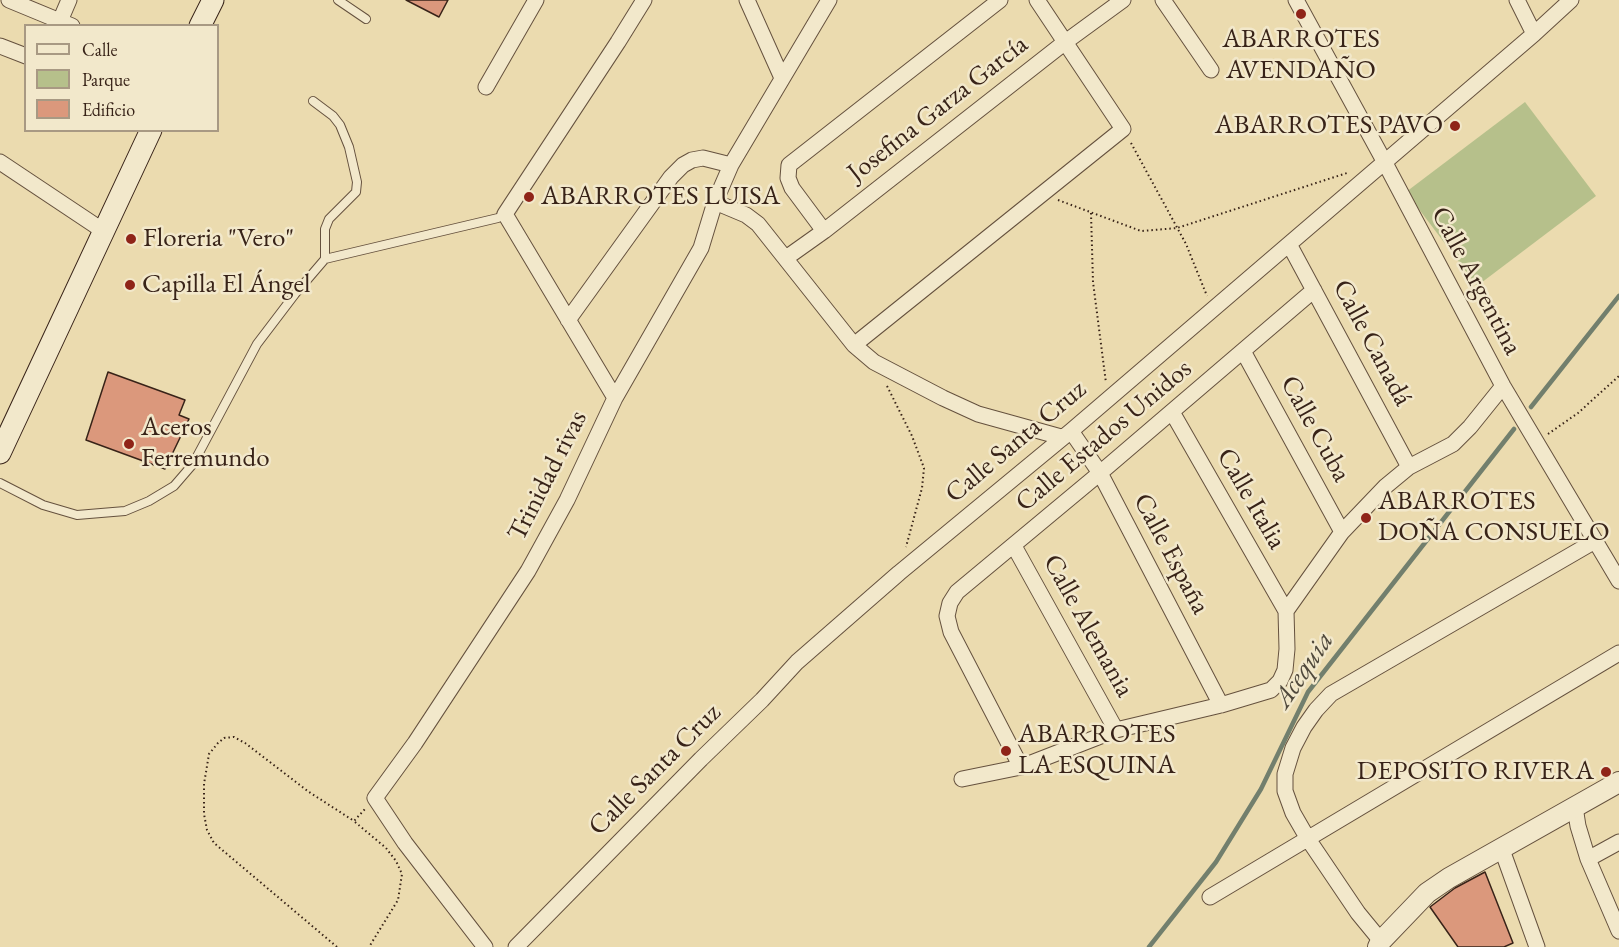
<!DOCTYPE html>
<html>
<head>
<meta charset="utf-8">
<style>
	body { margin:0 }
	#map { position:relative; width:1619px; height:947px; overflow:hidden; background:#ebdbaf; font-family:"EB Garamond",serif }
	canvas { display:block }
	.legend { position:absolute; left:24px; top:24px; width:195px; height:108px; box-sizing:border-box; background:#f2e8cb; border:2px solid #a89983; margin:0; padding:8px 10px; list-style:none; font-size:18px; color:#382318 }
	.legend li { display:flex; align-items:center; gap:12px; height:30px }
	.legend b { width:30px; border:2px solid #a89983 }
</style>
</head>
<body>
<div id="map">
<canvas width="1619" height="947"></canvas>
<ul class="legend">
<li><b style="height:8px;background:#f2e8cb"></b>Calle</li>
<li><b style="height:16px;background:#b6c08b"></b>Parque</li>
<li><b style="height:16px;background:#db987c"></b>Edificio</li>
</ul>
</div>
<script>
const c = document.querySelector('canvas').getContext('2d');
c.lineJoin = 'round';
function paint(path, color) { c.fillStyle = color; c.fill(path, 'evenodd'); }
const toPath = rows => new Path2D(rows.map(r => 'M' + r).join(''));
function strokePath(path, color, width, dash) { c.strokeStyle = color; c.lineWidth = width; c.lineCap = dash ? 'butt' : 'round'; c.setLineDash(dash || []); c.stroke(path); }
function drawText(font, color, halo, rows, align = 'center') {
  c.font = font + ' "EB Garamond",serif'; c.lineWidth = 5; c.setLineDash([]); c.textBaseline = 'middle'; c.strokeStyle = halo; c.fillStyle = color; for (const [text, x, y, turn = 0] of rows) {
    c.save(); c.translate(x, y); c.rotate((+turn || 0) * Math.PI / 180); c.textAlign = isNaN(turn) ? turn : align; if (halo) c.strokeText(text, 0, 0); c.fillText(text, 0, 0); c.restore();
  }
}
paint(toPath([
	[1525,102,1596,196,1477,286,1406,192]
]), '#b6c08b');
strokePath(toPath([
	[1531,407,1619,296],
	[1149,947,1216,862,1261,789,1308,692,1514,429]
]), '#727f6d', 4.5);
const building = toPath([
	[406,0,448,0,439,17,406,0],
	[108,372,185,400,179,415,189,419,165,469,86,440,108,372],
	[1485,872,1513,943,1504,947,1458,947,1430,907,1455,888,1485,872]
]);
paint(building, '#db987c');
strokePath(building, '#382318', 1.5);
const service = toPath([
	[338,0,366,19],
	[313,101,333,116,340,125,349,147,357,182,356,192,329,219,325,229,325,259],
	[0,483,43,505,77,515,125,511,149,501,174,486,193,464,257,344,295,294,325,259,498,218,505,214]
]);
const minor = toPath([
	[9,0,72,26],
	[747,0,782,78],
	[1163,0,1211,70],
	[1296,0,1384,161,1503,386,1619,581],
	[1517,0,1534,34],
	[60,21,69,0],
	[0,46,26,56],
	[486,87,536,0],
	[0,162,105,232],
	[715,202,746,215,758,224,854,345,874,362,943,398,978,414,1061,437],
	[824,231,792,188,788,178,789,165,1000,0],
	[1289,244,1409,467],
	[786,258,824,231,1064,43,1123,0],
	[568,320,671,177,683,165,692,160,703,158,731,165],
	[854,345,1123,129,1037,0],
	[1243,351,1342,532],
	[615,398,505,214,618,42,644,0],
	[1172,412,1286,611],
	[1071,431,1100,473,1221,705],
	[1014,546,1116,730],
	[1021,767,951,632,947,616,950,603,957,592,1100,473,1314,290],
	[962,779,1021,767,1116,730,1221,705,1271,690,1280,681,1285,670,1287,649,1286,611,1342,532,1386,486,1409,467,1453,444,1470,427,1503,386],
	[1575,807,1578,826,1588,859,1619,931],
	[1501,847,1537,947],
	[1588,859,1619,842],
	[1210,897,1619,653],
	[1381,941,1358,913,1308,839,1293,813,1285,791,1285,774,1293,748,1304,727,1316,710,1331,694,1595,541],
	[485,947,405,843,375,798,415,743,528,571,567,500,615,398,701,248,715,202,731,165,829,0],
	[516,947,701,759,762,700,797,662,899,573,1071,431,1534,34,1571,0]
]);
const tertiary = toPath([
	[1378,947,1381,941,1427,893,1449,878,1619,782]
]);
const secondary = toPath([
	[200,26,213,0],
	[0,453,151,130]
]);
strokePath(service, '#65513e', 10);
strokePath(minor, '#65513e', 17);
strokePath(tertiary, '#65513e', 22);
strokePath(secondary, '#382318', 23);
strokePath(toPath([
	[1131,143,1186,244,1207,296],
	[1058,200,1141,231,1177,228,1347,173],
	[1091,213,1093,282,1106,383],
	[887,386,912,436,924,468,922,488,906,547],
	[1548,434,1578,413,1619,376],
	[355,822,386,848,396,861,402,874,398,900,369,947],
	[337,947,214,843,207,830,204,814,204,784,209,754,218,743,224,738,234,737,245,743,309,792,354,821,365,809]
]), '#382318', 2, [1.5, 3]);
strokePath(service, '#f2e8cb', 8);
strokePath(minor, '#f2e8cb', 15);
strokePath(tertiary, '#f2e8cb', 20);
strokePath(secondary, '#f2e8cb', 21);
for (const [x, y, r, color] of [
	[1301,14,6,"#8f2418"],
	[1455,126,6,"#8f2418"],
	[529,197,6,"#8f2418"],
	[131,239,6,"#8f2418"],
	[130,285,6,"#8f2418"],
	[129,444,6,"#8f2418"],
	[1366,518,6,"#8f2418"],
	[1006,751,6,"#8f2418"],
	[1606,772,6,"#8f2418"]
]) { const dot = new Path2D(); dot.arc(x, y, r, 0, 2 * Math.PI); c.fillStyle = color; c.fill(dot); strokePath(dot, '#f2e8cb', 2); }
drawText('27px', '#382318', '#f2e8cb', [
	["ABARROTES",1301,40,"center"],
	["AVENDAÑO",1301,71,"center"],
	["ABARROTES PAVO",1443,126,"right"],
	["ABARROTES LUISA",541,197],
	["Floreria \"Vero\"",143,239],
	["Capilla El Ángel",142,285],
	["Aceros",141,428],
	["Ferremundo",141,459],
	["ABARROTES",1378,502],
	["DOÑA CONSUELO",1378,533],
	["ABARROTES",1018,735],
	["LA ESQUINA",1018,766],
	["DEPOSITO RIVERA",1594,772,"right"]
], 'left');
drawText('27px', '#382318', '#f2e8cb', [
	["Josefina Garza García",938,109,-38],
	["Calle Argentina",1476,281,62],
	["Calle Canadá",1372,343,62],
	["Calle Cuba",1315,429,61],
	["Calle Estados Unidos",1104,436,-40],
	["Calle Santa Cruz",1016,442,-40],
	["Trinidad rivas",548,476,-63],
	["Calle Italia",1251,499,60],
	["Calle España",1171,554,62],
	["Calle Alemania",1088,626,61],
	["Calle Santa Cruz",655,770,-45]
]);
drawText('italic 28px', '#50493c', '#f2e8cb', [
	["Acequia",1304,670,-56]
]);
</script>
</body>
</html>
